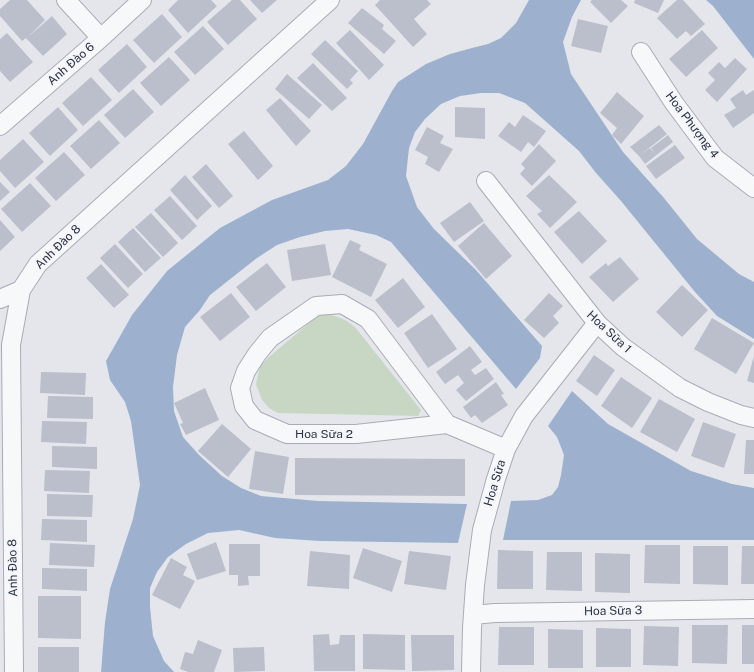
<!DOCTYPE html>
<html>
<head>
<meta charset="utf-8">
<style>
	body { margin:0 }
	canvas { display:block; background:#e4e6ec }
</style>
</head>
<body>
<canvas width="754" height="672"></canvas>
<script>
const c = document.querySelector('canvas').getContext('2d');
c.lineJoin = 'round';
function paint(path, color) { c.fillStyle = color; c.fill(path, 'evenodd'); }
const toPath = rows => new Path2D(rows.map(r => 'M' + r).join(''));
function strokePath(path, color, width, dash) { c.strokeStyle = color; c.lineWidth = width; c.lineCap = dash ? 'butt' : 'round'; c.setLineDash(dash || []); c.stroke(path); }
function drawText(font, color, halo, rows, align = 'center') {
  c.font = font + ' "Public Sans",sans-serif'; c.lineWidth = 4; c.setLineDash([]); c.textBaseline = 'middle'; c.strokeStyle = halo; c.fillStyle = color; for (const [text, x, y, turn = 0] of rows) {
    c.save(); c.translate(x, y); c.rotate((+turn || 0) * Math.PI / 180); c.textAlign = isNaN(turn) ? turn : align; if (halo) c.strokeText(text, 0, 0); c.fillText(text, 0, 0); c.restore();
  }
}
paint(toPath([
	[326,314,335,316,345,320,355,327,421,410,418,416,278,413,269,408,262,400,256,384,260,367,268,358,316,317]
]), '#c7d7c4');
paint(toPath([
	[529,0,581,0,572,17,563,42,571,74,623,152,664,198,697,239,739,274,754,282,754,339,717,316,695,292,621,201,596,173,579,151,525,103,499,93,481,93,460,96,441,104,425,119,415,132,409,148,406,176,417,207,434,229,476,270,542,346,540,358,516,389,391,242,376,235,348,229,325,231,300,237,277,245,257,258,210,295,200,310,185,327,177,355,173,387,174,411,183,437,199,455,222,476,241,488,261,496,318,501,467,504,458,543,320,541,275,538,239,530,208,533,186,544,168,557,157,572,150,588,150,607,153,636,164,661,174,672,101,672,105,622,110,589,133,519,140,485,131,421,125,402,110,380,106,361,132,315,167,271,220,228,272,200,328,180,346,166,363,144,392,91,398,82,426,64,450,54,472,48,488,44,501,38,516,23],
	[706,0,754,0,754,59,713,6],
	[572,391,608,424,691,471,732,484,754,488,754,540,503,540,511,501,538,500,552,495,558,487,561,475,564,455,557,437,548,426]
]), '#9db1ce');
paint(toPath([
	[10,0,27,0,45,20,28,37,52,16,67,34,43,56,26,38,22,41,0,16,0,9],
	[178,0,211,0,217,6,188,33,168,10],
	[232,0,240,0,257,19,228,45,207,22],
	[250,0,277,0,262,13],
	[380,0,427,0,431,4,414,19,427,34,413,47,375,5],
	[592,0,621,0,628,6,611,23,590,2],
	[635,0,664,0,658,13,634,3],
	[677,0,683,0,705,24,691,36,686,31,677,39,657,18],
	[362,8,384,25,382,29,396,41,384,54,348,23],
	[162,14,182,37,154,63,133,40],
	[578,19,608,26,601,53,571,46],
	[203,26,224,49,195,75,174,52],
	[350,30,384,65,369,80,336,43],
	[702,30,718,48,686,77,669,59],
	[7,33,33,62,10,82,0,71,0,39],
	[325,40,358,71,350,80,353,83,347,89,311,54],
	[127,44,147,67,119,93,98,70],
	[169,57,190,80,161,106,140,83],
	[735,58,747,69,717,102,705,90,715,80,708,73,719,62,725,68],
	[313,63,347,98,332,111,297,78],
	[287,74,322,105,309,119,275,89],
	[91,77,112,100,83,126,62,103],
	[133,89,154,112,125,138,104,115],
	[743,90,746,95,754,90,754,113,733,128,724,115,736,108,730,99],
	[617,92,644,116,621,144,612,135,617,128,600,113],
	[280,98,311,131,296,146,266,110],
	[58,107,78,130,50,156,29,133],
	[455,107,485,108,485,139,455,137],
	[523,115,546,131,534,147,528,142,521,152,498,136,509,122,515,127],
	[99,120,120,143,91,169,70,146],
	[659,125,667,134,639,156,630,147],
	[427,127,444,136,440,143,453,149,439,172,425,164,428,157,415,150],
	[244,131,273,166,258,180,228,144],
	[668,135,673,142,645,164,639,156,650,148,655,154,651,148],
	[23,139,44,162,15,188,0,171,0,160],
	[539,144,556,161,532,186,520,174,525,168,521,164],
	[675,145,685,158,656,179,646,166],
	[64,152,85,175,56,201,35,178],
	[206,164,233,196,219,208,192,177],
	[185,175,212,206,197,220,170,190],
	[549,175,577,202,550,228,537,214,542,211,526,196],
	[0,182,10,192,0,201],
	[30,183,51,206,22,232,1,209],
	[170,196,197,226,182,240,154,210],
	[470,202,484,221,454,242,440,223],
	[579,211,607,241,582,264,554,232],
	[151,213,178,243,163,257,135,227],
	[0,220,15,237,0,251],
	[484,223,512,256,486,279,458,246],
	[133,228,161,258,145,272,118,242],
	[350,240,361,245,359,250,387,264,371,297,332,277],
	[115,244,143,274,128,288,100,258],
	[325,244,331,275,292,281,287,250],
	[620,257,639,279,613,302,589,277,606,263,608,266],
	[267,263,286,287,256,311,236,287],
	[101,264,129,295,114,308,86,278],
	[403,278,425,307,398,328,375,300],
	[682,285,708,310,682,337,656,312],
	[231,293,250,317,220,341,200,317],
	[549,293,563,306,553,316,559,323,544,338,524,320],
	[432,314,457,349,428,368,404,333],
	[712,318,754,343,736,374,694,349],
	[470,346,482,362,471,370,475,375,486,368,494,379,466,401,456,390,464,383,458,375,445,384,436,372],
	[594,355,615,370,597,396,576,381],
	[754,356,754,383,747,381],
	[41,372,86,373,85,395,40,393],
	[621,377,652,398,632,428,601,406],
	[496,382,504,394,501,395,508,405,482,423,475,415,471,418,463,407],
	[205,388,219,420,186,435,180,424,183,423,174,403],
	[48,396,93,397,93,419,47,418],
	[659,399,695,419,677,452,640,432],
	[42,421,87,422,86,444,41,442],
	[703,422,736,434,724,468,691,456],
	[222,424,251,449,228,477,198,451],
	[746,440,754,440,754,474,744,474],
	[52,446,97,447,97,469,52,467],
	[255,451,289,457,283,494,249,489],
	[295,458,465,459,465,496,295,495],
	[45,470,90,471,89,493,44,491],
	[47,494,93,495,92,517,47,516],
	[42,519,87,520,87,542,41,540],
	[216,542,226,571,197,580,187,554],
	[50,543,95,545,94,567,49,565],
	[229,544,260,544,260,576,248,576,249,585,238,586,238,575,229,575],
	[645,545,680,545,680,584,644,583],
	[693,546,728,546,728,585,693,584],
	[742,546,754,546,754,584,741,584],
	[363,548,402,561,392,592,353,578],
	[498,550,533,551,533,589,497,589],
	[310,551,350,555,349,589,307,586],
	[409,551,451,556,446,590,404,584],
	[547,552,582,552,582,591,546,590],
	[595,553,630,554,630,593,595,592],
	[171,558,187,567,183,575,195,581,180,609,152,595],
	[42,568,87,569,87,591,42,589],
	[38,596,81,596,81,639,38,638],
	[692,625,728,625,727,664,692,663],
	[742,625,754,625,754,664,742,664],
	[644,626,679,627,678,666,643,665],
	[499,627,534,627,534,665,498,665],
	[596,628,631,629,631,667,596,667],
	[548,629,583,630,583,668,548,668],
	[329,634,330,645,339,644,340,635,355,635,355,671,314,671,313,635],
	[363,634,405,635,405,670,363,669],
	[411,635,454,635,454,670,412,671],
	[198,640,222,650,214,672,188,672,180,669,185,652,193,654],
	[38,647,79,647,79,672,38,672],
	[264,647,265,671,234,672,233,648]
]), '#babfcb');
const minor = toPath([
	[66,0,101,38],
	[641,52,674,103,715,158,754,188],
	[0,126,101,38,142,0],
	[486,181,597,323,623,347,680,388,708,402,741,415,754,418],
	[0,299,21,290],
	[447,424,368,319,342,304,316,306,270,338,257,354,246,371,240,388,244,406,255,420,287,434,356,434,447,424,506,449],
	[473,615,495,613,754,609],
	[14,672,11,345,21,290,38,264,330,0],
	[471,672,472,628,475,585,482,530,496,479,506,449,524,416,597,323]
]);
strokePath(minor, '#a8acb7', 20);
strokePath(minor, '#f7f8fa', 18);
drawText('12px', '#2a3246', '#f4f6f9', [
	["Anh Đào 6",71,64,-41],
	["Hoa Phượng 4",692,125,53],
	["Anh Đào 8",58,247,-44],
	["Hoa Sữa 1",609,332,43],
	["Hoa Sữa 2",324,434],
	["Hoa Sữa",495,483,-73],
	["Anh Đào 8",13,568,-91],
	["Hoa Sữa 3",613,611,-1]
]);
</script>
</body>
</html>
